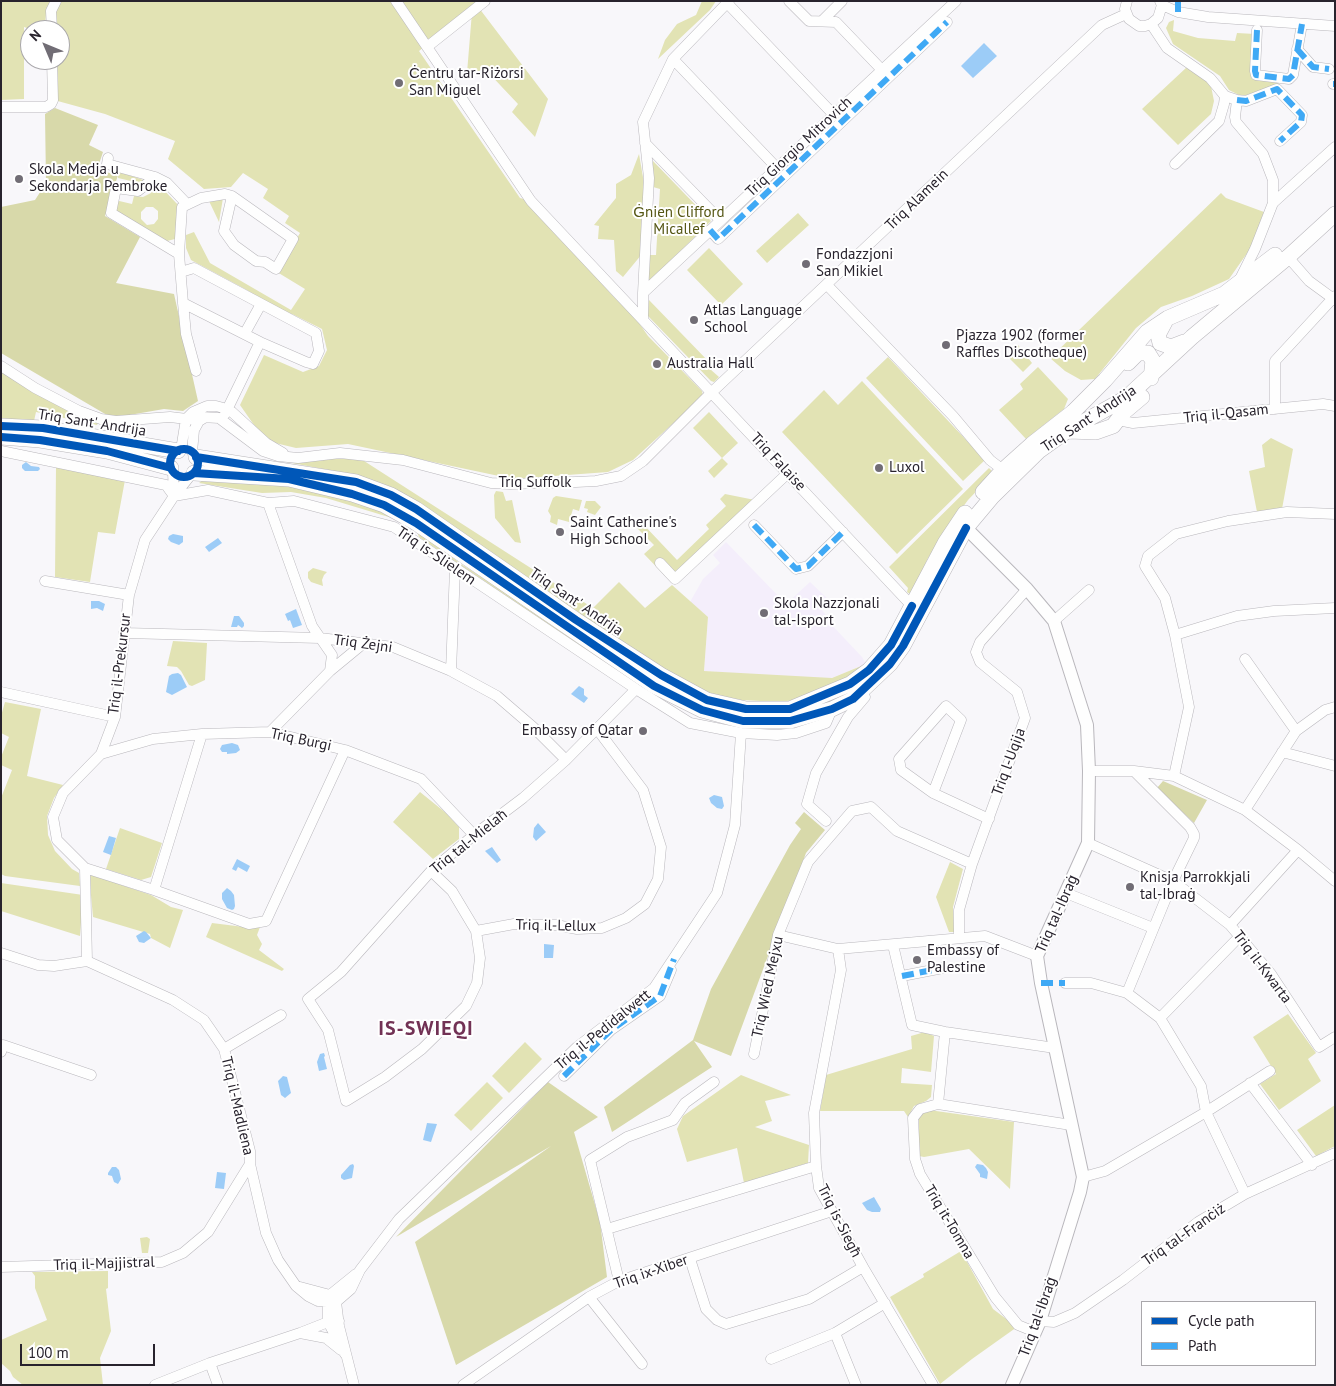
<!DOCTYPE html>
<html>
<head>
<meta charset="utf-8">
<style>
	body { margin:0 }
	#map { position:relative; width:1336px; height:1386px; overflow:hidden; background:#f8f7fa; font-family:"PT Sans",sans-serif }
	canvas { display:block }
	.frame { position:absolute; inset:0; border:2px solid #28232d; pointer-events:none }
	.legend { position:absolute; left:1141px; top:1301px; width:175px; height:65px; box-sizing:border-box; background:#fff; border:1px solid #a9a7ab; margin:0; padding:6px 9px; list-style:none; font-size:15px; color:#28232d }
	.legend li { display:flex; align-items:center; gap:10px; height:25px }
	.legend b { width:25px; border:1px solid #a9a7ab }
	.north { position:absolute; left:20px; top:20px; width:50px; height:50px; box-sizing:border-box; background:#fff; border:1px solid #a9a7ab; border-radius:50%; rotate:315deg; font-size:14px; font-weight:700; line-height:20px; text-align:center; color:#28232d }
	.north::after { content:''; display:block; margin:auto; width:18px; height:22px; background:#716d75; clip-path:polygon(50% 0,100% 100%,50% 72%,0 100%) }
	.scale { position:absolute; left:20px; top:1344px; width:135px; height:22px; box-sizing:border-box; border:2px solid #28232d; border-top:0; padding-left:6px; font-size:15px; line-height:18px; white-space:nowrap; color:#28232d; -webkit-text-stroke:4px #fff; paint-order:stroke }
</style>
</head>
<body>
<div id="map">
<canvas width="1336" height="1386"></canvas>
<div class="frame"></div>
<ul class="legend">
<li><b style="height:6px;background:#0057b8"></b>Cycle path</li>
<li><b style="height:6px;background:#3fa9f5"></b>Path</li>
</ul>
<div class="north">N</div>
<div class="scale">100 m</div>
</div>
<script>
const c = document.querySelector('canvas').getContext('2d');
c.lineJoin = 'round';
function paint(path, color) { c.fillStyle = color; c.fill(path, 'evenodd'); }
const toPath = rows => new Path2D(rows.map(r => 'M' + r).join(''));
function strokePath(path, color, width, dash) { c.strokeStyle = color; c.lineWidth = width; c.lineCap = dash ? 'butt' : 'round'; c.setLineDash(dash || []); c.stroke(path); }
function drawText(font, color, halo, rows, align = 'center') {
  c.font = font + ' "PT Sans",sans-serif'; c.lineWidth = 4; c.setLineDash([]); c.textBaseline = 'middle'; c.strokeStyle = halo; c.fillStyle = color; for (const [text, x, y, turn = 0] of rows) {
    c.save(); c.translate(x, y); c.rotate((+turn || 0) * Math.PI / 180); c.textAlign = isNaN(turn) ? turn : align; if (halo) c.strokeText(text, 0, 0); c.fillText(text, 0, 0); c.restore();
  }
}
paint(toPath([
	[726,542,786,604,810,582,830,601,822,610,829,619,828,621,862,657,866,664,832,678,805,679,704,671,708,617,690,602,703,579,720,563,713,555]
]), '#f4eefb');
paint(toPath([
	[1,1,53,1,46,12,45,30,33,30,24,27,24,99,1,100],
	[61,1,482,1,419,51,520,198,531,201,611,294,637,320,648,336,702,391,703,396,633,460,608,472,513,479,348,444,296,448,271,442,254,425,240,405,264,355,303,372,319,366,327,350,322,329,292,314,290,316,245,289,191,260,186,248,186,235,194,232,210,263,291,310,305,289,277,272,300,233,285,223,289,216,263,198,268,189,243,173,231,187,204,189,168,159,175,141,105,114,54,100,54,60,60,60,60,30,53,30,53,15],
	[702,1,716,1,710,10,658,59,665,40,677,24,696,15],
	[479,8,548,99,535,137,512,112,518,104,484,68,472,76,467,73,472,12],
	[1174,20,1173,31,1198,38,1235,41,1237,33,1255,34,1250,69,1253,75,1288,80,1247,95,1239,95,1229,90,1220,76,1173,44,1166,28,1169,22],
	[1187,67,1202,77,1211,86,1214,101,1211,114,1178,145,1142,109],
	[639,154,644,183,642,254,623,277,616,271,614,240,598,239,599,226,594,225,616,198,616,184,631,175],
	[653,161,711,221,649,282,648,255,656,255,660,189,653,187],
	[122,173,132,176,146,181,144,184,118,178,118,175,114,174],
	[155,185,161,187,179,206,175,239,163,242,115,214,115,200,132,204,134,196,143,197,151,193],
	[146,207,153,207,158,211,158,219,154,224,147,225,141,219,141,212],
	[1221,193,1226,198,1264,212,1250,249,1229,279,1192,296,1161,307,1136,328,1095,379,1081,380,1065,371,1050,358],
	[223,198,219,222,209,201],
	[798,213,809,225,767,263,756,251],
	[709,248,743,284,721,305,687,270],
	[649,300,710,363,710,369,719,377,714,382,711,381,648,316],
	[1018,345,1032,363,1023,372,1007,356],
	[888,357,985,460,963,481,866,378],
	[1038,367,1068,399,1064,409,1026,439,999,410,1023,389,1020,384],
	[1,368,57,403,77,418,98,423,97,425,36,412,34,421,1,419],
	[862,381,963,489,897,554,782,432,824,390,838,405],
	[709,412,738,443,722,458,728,464,714,478,708,471,722,458,693,428],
	[1271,438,1293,449,1282,509,1257,512,1249,471,1265,467,1262,445],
	[320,459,361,459,593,608,619,582,645,608,672,585,708,617,704,671,832,678,866,664,844,681,815,697,780,702,741,700,707,693,671,675,355,475,281,461],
	[56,467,125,480,115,534,98,532,90,582,55,577],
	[989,468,994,473,968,500,947,529,928,558,911,595,907,592,908,588,889,567],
	[203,480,242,480,328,491,403,520,461,564,638,675,632,681,419,537,417,532,392,518,326,498,291,492,262,493,199,483],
	[496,491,503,492,506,501,512,500,521,543,515,542,495,518,494,495],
	[725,494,755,500,670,581,644,554,654,545,637,528,642,523,677,560,709,529,706,525,726,506,720,499],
	[556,496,582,500,579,511,573,509,569,522,558,519,557,525,550,522,551,516,548,511,553,498],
	[586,501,595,501,601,507,595,515,587,512,588,509,584,508],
	[313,568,327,572,324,575,322,580,323,586,311,582,308,578,308,572],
	[173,641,207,643,205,680,192,686,189,685,181,671,177,667,167,666],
	[5,702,41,709,27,776,63,785,54,798,47,816,48,835,55,851,72,869,79,873,80,886,5,876,1,874,1,798,12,770,1,765,1,757,9,737,1,733,1,716],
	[420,792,446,813,459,827,459,839,433,859,393,822],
	[120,828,162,843,151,877,141,880,106,869],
	[950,862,963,869,953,907,954,932,949,932,936,897],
	[89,874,151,895,171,907,183,910,170,948,151,938,150,934,93,917],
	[1,883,83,895,80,936,1,911],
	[212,923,244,927,260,927,257,935,262,944,259,950,284,969,282,971,206,937],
	[1288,1014,1316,1053,1308,1059,1321,1081,1279,1110,1260,1084,1276,1074,1253,1037],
	[925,1032,934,1036,931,1072,902,1068,901,1083,932,1085,931,1097,926,1101,914,1106,908,1117,904,1111,820,1111,826,1075,912,1049,911,1036],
	[525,1042,542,1059,509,1093,492,1076],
	[741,1075,791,1095,765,1101,772,1121,755,1127,809,1145,808,1163,744,1183,737,1148,687,1162,677,1129,683,1116],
	[487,1082,503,1098,471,1131,454,1115],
	[1335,1105,1335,1146,1316,1156,1297,1130],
	[929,1110,1014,1122,1010,1189,969,1149,924,1157,919,1156,919,1115],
	[147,1237,150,1239,148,1253,142,1253,140,1238],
	[961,1251,993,1309,1017,1327,972,1359,940,1384,890,1297,924,1277,923,1274],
	[108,1271,108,1288,106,1289,111,1331,100,1358,103,1385,23,1385,13,1377,10,1371,1,1363,1,1340,47,1320,35,1288,35,1276,32,1272]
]), '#e2e3b4');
paint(toPath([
	[55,108,98,125,89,145,103,152,97,170,118,175,105,216,140,237,116,283,174,294,198,401,183,411,164,409,112,418,1,353,1,207,35,200,46,183,45,114],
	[1163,781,1207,800,1194,823,1157,788],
	[804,812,825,830,806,853,731,1056,694,1041,712,1067,612,1132,604,1107,693,1040,711,989,790,845,801,829,795,823],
	[548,1082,598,1117,574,1132,600,1222,607,1277,456,1365,415,1242,551,1146,396,1237]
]), '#d8d9aa');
paint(toPath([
	[984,43,997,56,973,78,961,66],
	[26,462,31,466,39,467,40,469,38,471,25,471,22,468,22,465],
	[173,534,183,536,183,542,179,545,171,542,168,539,169,536],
	[218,538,222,543,209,552,205,547],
	[91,601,99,601,105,604,103,611,97,608,91,609],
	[296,609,302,625,293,628,290,620,288,621,285,614],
	[234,616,239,616,244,623,244,626,242,628,238,625,237,627,231,627],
	[178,673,181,675,187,687,172,695,166,692,169,676,172,674],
	[579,686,584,689,584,695,588,698,584,703,571,694],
	[232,743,238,745,240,750,236,753,227,754,227,752,222,752,220,749,222,745],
	[714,795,722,797,724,806,722,809,717,808,711,803,709,798],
	[538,823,546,832,536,841,533,837,534,828],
	[109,836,116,838,111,855,103,852],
	[492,847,501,860,497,863,485,851],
	[237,859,250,866,247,872,238,867,236,871,232,869],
	[227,888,231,891,234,895,235,906,234,909,232,910,227,908,222,899,222,893],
	[144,931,146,932,151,938,144,943,139,942,136,936],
	[544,944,554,945,553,958,544,958],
	[324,1053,325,1056,324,1057,327,1069,319,1071,317,1062,320,1054],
	[283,1076,287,1077,291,1093,285,1098,281,1095,278,1081],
	[427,1123,437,1124,431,1142,423,1140],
	[353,1164,354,1166,352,1178,344,1180,341,1178,341,1175,350,1165],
	[977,1164,983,1165,986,1168,988,1172,987,1179,980,1177,980,1174,975,1167],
	[112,1167,116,1167,119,1170,121,1179,118,1184,114,1182,112,1176,108,1175,108,1173],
	[217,1172,226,1173,224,1189,215,1188],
	[874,1197,881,1209,880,1212,872,1212,867,1210,862,1203]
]), '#9cccf7');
const minor = toPath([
	[396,1,531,201,912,606],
	[789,1,809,21,836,22,882,70],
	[1127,1,1125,9,1129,19,1139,26,1145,26,1151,24,1158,18,1162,5,1160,1],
	[728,4,834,115],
	[1162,5,1178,12,1208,17,1335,26],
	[822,21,842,1],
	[1151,24,1167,48,1210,78,1225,96,1224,104,1219,121,1175,164],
	[52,30,51,11,56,1],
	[1257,30,1255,71,1256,75,1289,79,1293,75,1302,24],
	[427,47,485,1],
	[1297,49,1313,67,1329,69],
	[673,59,777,168],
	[1333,84,1335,84],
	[1225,96,1237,100,1235,117,1236,122,1263,154,1273,180,1273,203,1255,249,1240,279],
	[1237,100,1246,101,1277,89,1302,115,1301,122,1280,141],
	[1,107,46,107,51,104,53,100,52,60],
	[645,143,720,220],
	[108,158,107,164,155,177,167,183,187,204],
	[155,177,138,191,116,188,111,213,179,254],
	[1273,203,1335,147],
	[710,230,718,239,947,22],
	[1288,257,1309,281,1335,300],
	[181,272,194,268,316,333,319,351,313,364,306,362,260,342,183,303],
	[827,285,953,416,990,460,1003,470],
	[643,293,956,1],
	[643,319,643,293,649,178,643,122,673,59,729,1],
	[245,333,261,304],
	[1,366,35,388,79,411,101,419,116,421,170,417,195,420,201,417,219,418,263,451,278,456,298,458,340,453,403,460,491,483,510,484,576,482,596,481,621,476,643,461,712,392,1102,25,1126,14],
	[196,371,186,334,183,303,179,254,182,207,201,198,225,194,232,196,293,239,276,269,265,262,256,261,234,245,224,231,232,196],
	[1275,409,1275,361,1335,296],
	[225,414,260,342],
	[186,419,193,412,207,406,216,406,227,409,232,412,266,443,283,453],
	[1118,420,1133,423,1323,404,1335,406],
	[181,450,186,419],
	[1,451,166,485,174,496],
	[192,452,194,430,199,421,204,418],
	[173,472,174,495],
	[174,496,208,490,268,503,294,501,394,527,636,689,690,723,741,733,777,735,796,733,826,723,832,709],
	[268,503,312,626,332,655,330,671,270,732],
	[754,525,796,569,808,566,843,532],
	[660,563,675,579,788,473],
	[45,581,129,595],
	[1054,621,1089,590],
	[124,633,320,638,393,647,451,671,497,696,533,727,566,760],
	[1175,635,1237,616,1274,611,1335,608],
	[1245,659,1296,731],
	[330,671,364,643],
	[451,671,455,569],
	[1,692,115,717],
	[1282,752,1335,766],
	[101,754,153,739,202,734,270,732,345,750,421,779,474,835],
	[1089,771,1134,771,1174,776,1245,810,1298,850,1335,881],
	[1174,776,1189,707,1175,635,1165,598,1145,566,1148,556,1176,534,1228,521,1287,512,1335,514],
	[933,793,961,720,946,706,899,759,901,770,933,793,989,819],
	[1245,810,1296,731,1325,710,1335,707],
	[826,821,807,804,816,773,848,717,865,697],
	[1088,843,1173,881,1230,925,1271,974,1319,1047,1335,1037],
	[85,868,154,890,249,924,266,921,345,750],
	[431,871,452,891,476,931,480,958,477,983,466,1006,422,1049,385,1077,346,1101,328,1030,308,999,341,972,431,871,474,835,523,798,566,760,636,689],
	[154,890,202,734],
	[1066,893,1153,928],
	[1230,925,1298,850],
	[476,931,514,924,556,925,577,929,602,928,626,918,645,904,658,879,661,847,643,790,597,729],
	[778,935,838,949,985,936,1037,956],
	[959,938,959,910,972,864,1025,718,1017,692,980,662,976,652,980,642,1027,589],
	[893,945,912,1025,945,1032,1055,1048],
	[838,949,841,970,814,1113,816,1166,819,1188,863,1267,933,1385],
	[1,953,38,965,54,966,87,961,173,1000,204,1020,224,1049,250,1151,250,1164,266,1233,278,1260,296,1286,308,1296,318,1301,336,1302],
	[87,961,85,868,57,840,53,817,63,793,101,754,115,717,129,595,145,540,174,496,190,476],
	[902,976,943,968],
	[1065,983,1091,983,1127,993,1160,1018,1201,1086,1206,1112,1245,1194],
	[1127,993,1173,881,1194,838,1194,834,1190,827,1134,771],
	[1160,1018,1240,936],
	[224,1049,281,1015],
	[1,1052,3,1045,91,1075],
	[754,1054,778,935,808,862,852,811,871,807,897,831,972,864],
	[564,1076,611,1030,660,996,671,970],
	[1250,1083,1312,1165],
	[938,1104,945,1032],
	[1083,1177,1105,1171,1206,1112,1270,1071],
	[607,1229,816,1166],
	[690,1259,706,1309,717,1320,726,1324,809,1299,863,1267],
	[1,1267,162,1262,183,1253,208,1232,250,1164],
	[619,1281,590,1160,627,1137,673,1120,685,1103,714,1082],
	[300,1287,330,1295],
	[589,1297,642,1364],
	[336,1302,351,1289,360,1270,399,1219,577,1047,654,988,717,893,735,825,741,733],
	[336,1302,339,1326,354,1385],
	[1040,1321,1054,1322,1075,1313,1123,1280,1198,1222,1245,1194,1335,1153],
	[1035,1332,1018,1325,995,1297,920,1174,915,1159,913,1118,920,1109,938,1104,1071,1125],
	[300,1333,326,1338,341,1350],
	[835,1333,856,1385],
	[345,1354,328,1322,328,1302,330,1295,356,1274],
	[771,1359,835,1333,885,1303],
	[210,1363,218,1385],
	[155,1385,210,1363,300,1333,328,1322,339,1321],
	[463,1385,589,1297,619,1281,832,1211]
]);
const major = toPath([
	[966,528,1027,589,1054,621,1087,725,1089,771,1088,843,1037,956,1041,983,1083,1177,1080,1192,1040,1321,1012,1385]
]);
const highway = toPath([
	[1166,320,1158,335,1160,343,1171,347,1184,342],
	[1128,363,1138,353,1148,353,1153,361,1151,378],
	[1,426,43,428,178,451],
	[1069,431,1096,432,1113,426,1123,413,1142,397],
	[1,437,40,440,107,451,171,468],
	[196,457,356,482,391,495,416,509,576,620,661,675,707,700,746,709,790,709,850,684,869,670,891,645,945,543,965,513],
	[194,473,289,479,352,494,384,505,416,523,654,686,702,710,743,721,790,721,832,709,853,699,890,664,903,646,966,528,992,497,1039,451,1067,431,1126,398,1192,337,1288,257,1335,214],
	[983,492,1003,470,1032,444,1073,412,1105,380,1147,332,1168,318,1224,294,1275,255]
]);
strokePath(minor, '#b9b7bc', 11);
strokePath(major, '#b9b7bc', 14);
strokePath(highway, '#b9b7bc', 16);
strokePath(minor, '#fefefe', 10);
strokePath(major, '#fefefe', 12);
strokePath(highway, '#fefefe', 15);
strokePath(toPath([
	[1178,1,1178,12],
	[1257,30,1255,71,1256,75,1289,79,1293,75,1302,24],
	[1297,49,1313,67,1329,69],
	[1333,84,1335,84],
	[1237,100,1246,101,1277,89,1302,115,1301,122,1280,141],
	[710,230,718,239,947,22],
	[754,525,796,569,808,566,843,532],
	[902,976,943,968],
	[1041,983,1065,983],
	[564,1076,611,1030,660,996,674,959]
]), '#3fa9f5', 6, [12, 6]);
strokePath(toPath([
	[1,426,43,428,178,451],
	[1,437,40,440,107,451,171,468],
	'170 463a14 14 0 1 1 28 0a14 14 0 1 1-28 0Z',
	[196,457,356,482,391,495,416,509,576,620,661,675,707,700,746,709,790,709,850,684,869,670,891,645,912,606],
	[194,473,289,479,352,494,384,505,416,523,654,686,702,710,743,721,790,721,832,709,853,699,890,664,903,646,966,528]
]), '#0057b8', 8);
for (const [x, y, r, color] of [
	[399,83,5,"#716d75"],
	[19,179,5,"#716d75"],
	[806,264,5,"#716d75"],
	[694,320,5,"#716d75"],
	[946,345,5,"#716d75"],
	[657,364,5,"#716d75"],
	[879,468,5,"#716d75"],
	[560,532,5,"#716d75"],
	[764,613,5,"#716d75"],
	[643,731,5,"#716d75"],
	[1130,887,5,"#716d75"],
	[917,960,5,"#716d75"]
]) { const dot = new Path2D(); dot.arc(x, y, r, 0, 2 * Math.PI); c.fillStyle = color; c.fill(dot); strokePath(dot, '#fff', 2); }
drawText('15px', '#28232d', '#fff', [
	["Ċentru tar-Riżorsi",409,74],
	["San Miguel",409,91],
	["Skola Medja u",29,170],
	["Sekondarja Pembroke",29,187],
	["Fondazzjoni",816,255],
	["San Mikiel",816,272],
	["Atlas Language",704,311],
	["School",704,328],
	["Pjazza 1902 (former",956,336],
	["Raffles Discotheque)",956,353],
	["Australia Hall",667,364],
	["Luxol",889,468],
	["Saint Catherine's",570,523],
	["High School",570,540],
	["Skola Nazzjonali",774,604],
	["tal-Isport",774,621],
	["Embassy of Qatar",633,731,"right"],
	["Knisja Parrokkjali",1140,878],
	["tal-Ibraġ",1140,895],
	["Embassy of",927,951],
	["Palestine",927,968]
], 'left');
drawText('15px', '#28232d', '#fff', [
	["Triq Giorgio Mitrovich",799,147,-43],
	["Triq Alamein",917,200,-44],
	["Triq il-Qasam",1226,414,-6],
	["Triq Sant' Andrija",1089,419,-33],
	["Triq Sant' Andrija",92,423,9],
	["Triq Falaise",778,462,47],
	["Triq Suffolk",535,483],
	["Triq is-Slielem",436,556,34],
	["Triq Sant' Andrija",576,602,34],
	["Triq Żejni",363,644,8],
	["Triq il-Prekursur",120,664,-83],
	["Triq Burgi",301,740,12],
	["Triq l-Uqija",1009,762,-70],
	["Triq tal-Mielaħ",469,842,-39],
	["Triq tal-Ibraġ",1057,914,-66],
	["Triq il-Lellux",556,926,1],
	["Triq il-Kwarta",1262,967,53],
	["Triq Wied Mejxu",768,987,-78],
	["Triq il-Pedidalwett",603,1030,-39],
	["Triq il-Madliena",237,1106,77],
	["Triq is-Siegħ",839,1221,63],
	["Triq it-Tomna",949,1222,59],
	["Triq tal-Franċiż",1184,1235,-35],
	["Triq il-Majjistral",104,1264,-2],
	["Triq ix-Xiber",651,1272,-19],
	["Triq tal-Ibraġ",1038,1317,-70]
]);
drawText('15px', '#545513', '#fff', [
	["Ġnien Clifford",679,213],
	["Micallef",679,230]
]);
c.letterSpacing = '1px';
drawText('bold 20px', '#723255', '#fff', [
	["IS-SWIEQI",426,1029]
]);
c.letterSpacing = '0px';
</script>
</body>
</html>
